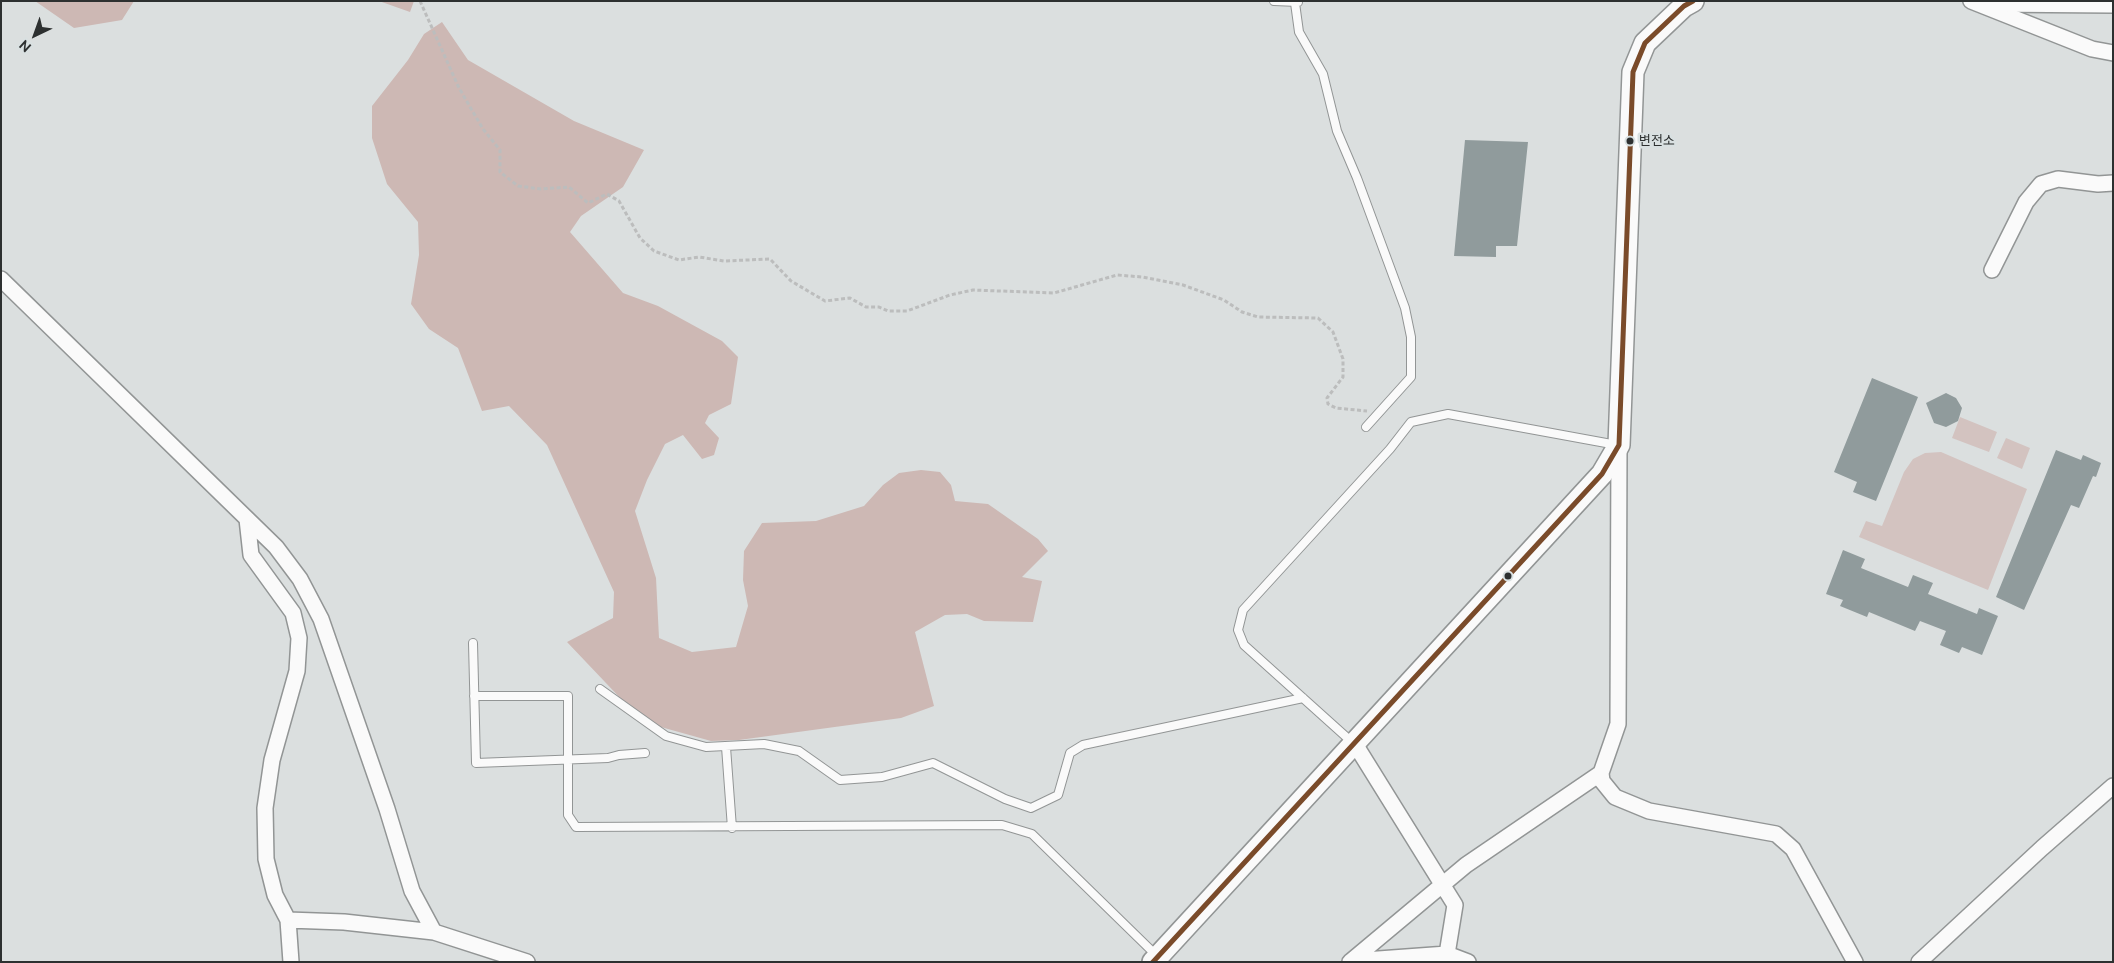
<!DOCTYPE html>
<html>
<head>
<meta charset="utf-8">
<style>
	body { margin:0 }
	#map { position:relative; width:2114px; height:963px; overflow:hidden; background:#dbdfdf; font-family:Ubuntu,sans-serif }
	canvas { display:block }
	.frame { position:absolute; inset:0; border:2px solid #2d3030; pointer-events:none }
	.north { position:absolute; left:10px; top:10px; width:50px; height:50px; -webkit-text-stroke:4px #d9e0e1; paint-order:stroke; rotate:222deg; font-size:14px; font-weight:700; line-height:20px; text-align:center; color:#2d3030 }
	.north::after { content:''; display:block; margin:auto; width:18px; height:22px; background:#2d3030; clip-path:polygon(50% 0,100% 100%,50% 72%,0 100%) }
</style>
</head>
<body>
<div id="map">
<canvas width="2114" height="963"></canvas>
<div class="frame"></div>
<div class="north">N</div>
</div>
<script>
const c = document.querySelector('canvas').getContext('2d');
c.lineJoin = 'round';
function paint(path, color) { c.fillStyle = color; c.fill(path, 'evenodd'); }
const toPath = rows => new Path2D(rows.map(r => 'M' + r).join(''));
function strokePath(path, color, width, dash) { c.strokeStyle = color; c.lineWidth = width; c.lineCap = dash ? 'butt' : 'round'; c.setLineDash(dash || []); c.stroke(path); }
function drawText(font, color, halo, rows, align = 'center') {
  c.font = font + ' Ubuntu,"Noto Sans KR",sans-serif'; c.lineWidth = 5; c.setLineDash([]); c.textBaseline = 'middle'; c.strokeStyle = halo; c.fillStyle = color; for (const [text, x, y, turn = 0] of rows) {
    c.save(); c.translate(x, y); c.rotate((+turn || 0) * Math.PI / 180); c.textAlign = isNaN(turn) ? turn : align; if (halo) c.strokeText(text, 0, 0); c.fillText(text, 0, 0); c.restore();
  }
}
paint(toPath([
	[1960,417,1997,432,1989,452,1952,438],
	[2006,438,2030,448,2022,469,1997,458],
	[1941,452,2027,489,1988,590,1859,537,1866,521,1882,526,1904,472,1913,459,1925,453]
]), '#d3c3c0');
paint(toPath([
	[35,1,134,1,122,20,74,28],
	[379,1,414,1,410,12],
	[442,22,468,60,574,121,644,150,623,187,581,216,570,232,623,293,658,306,722,341,738,357,731,404,709,415,705,423,719,438,714,455,702,459,683,435,665,444,647,480,635,511,656,578,659,638,692,652,736,647,748,606,743,580,744,551,762,523,816,521,864,506,883,485,899,473,921,470,940,472,951,485,955,501,988,504,1038,539,1048,551,1022,577,1042,581,1033,622,984,621,967,614,945,615,915,632,934,706,901,718,739,740,711,741,643,722,567,642,613,618,614,592,547,445,509,406,482,411,458,348,429,329,411,304,419,255,418,222,387,184,372,138,372,106,408,60,424,34]
]), '#cdb8b4');
paint(toPath([
	[1465,140,1528,142,1517,246,1496,246,1496,257,1454,256],
	[1872,378,1918,397,1876,501,1853,492,1857,482,1834,472],
	[1946,393,1956,398,1962,408,1958,421,1946,427,1934,423,1926,403],
	[2056,450,2081,460,2083,455,2101,463,2096,477,2093,476,2079,508,2071,505,2024,610,1996,597],
	[1843,550,1865,559,1861,568,1908,587,1913,575,1933,583,1928,594,1977,614,1979,608,1998,616,1982,655,1962,647,1959,653,1940,645,1946,631,1920,621,1915,631,1869,612,1867,617,1840,606,1843,600,1826,594]
]), '#909b9c');
const lane = toPath([
	[1274,1,1298,2],
	[1295,3,1299,32,1323,74,1337,131,1357,178,1405,308,1411,337,1411,377,1366,427],
	[473,643,476,763,608,758,619,755,645,753],
	[600,689,666,736,706,747,764,744,799,751,840,780,882,777,933,763,1005,799,1031,808,1058,795,1070,753,1083,745,1303,698],
	[474,696,568,696,568,815,576,827,1002,825,1032,834,1157,956],
	[1353,743,1244,645,1238,630,1243,610,1390,449,1411,422,1448,414,1617,445],
	[726,747,732,828]
]);
const street = toPath([
	[1971,1,2092,49,2113,53],
	[1992,270,2026,202,2041,184,2058,179,2098,184,2113,183],
	[1,279,276,547,300,579,321,619,387,809,412,891,434,932,527,962],
	[1619,445,1618,724,1601,773,1602,781,1615,797,1649,811,1776,834,1793,849,1855,962],
	[247,519,251,555,293,613,299,638,297,671,272,760,265,808,266,859,275,895,288,920,291,962],
	[1355,744,1455,905,1447,954],
	[288,920,344,922,434,932],
	[1351,961,1447,954,1468,962],
	[1350,962,1466,865,1601,773],
	[1919,962,2042,848,2113,786]
]);
const secondary = toPath([
	[1987,1,2113,2],
	[1153,962,1602,474,1619,445,1633,72,1645,43,1684,6,1693,1]
]);
strokePath(lane, '#929595', 10);
strokePath(street, '#929595', 18);
strokePath(secondary, '#929595', 24);
strokePath(toPath([
	[420,1,459,88,483,129,500,150,500,172,518,186,541,189,569,187,588,203,607,194,619,201,640,238,654,251,679,260,699,257,724,261,770,259,791,281,825,301,850,298,866,307,879,307,888,311,907,311,950,295,973,290,1054,293,1117,275,1142,277,1183,285,1224,300,1242,312,1258,317,1318,318,1333,332,1343,359,1343,377,1327,398,1328,404,1336,408,1367,411]
]), '#bcbdbd', 3, [4, 2.5]);
strokePath(lane, '#fafafa', 8);
strokePath(street, '#fafafa', 15);
strokePath(secondary, '#fafafa', 21);
strokePath(toPath([
	[1153,962,1602,474,1619,445,1633,72,1645,43,1684,6,1693,1]
]), '#7a4b2a', 5);
for (const [x, y, r, color] of [
	[1630,141,4.5,"#2d3030"],
	[1508,576,4.5,"#2d3030"]
]) { const dot = new Path2D(); dot.arc(x, y, r, 0, 2 * Math.PI); c.fillStyle = color; c.fill(dot); strokePath(dot, '#d9e0e1', 2); }
drawText('13px', '#2d3030', '#d9e0e1', [
	["변전소",1639,141]
], 'left');
</script>
</body>
</html>
